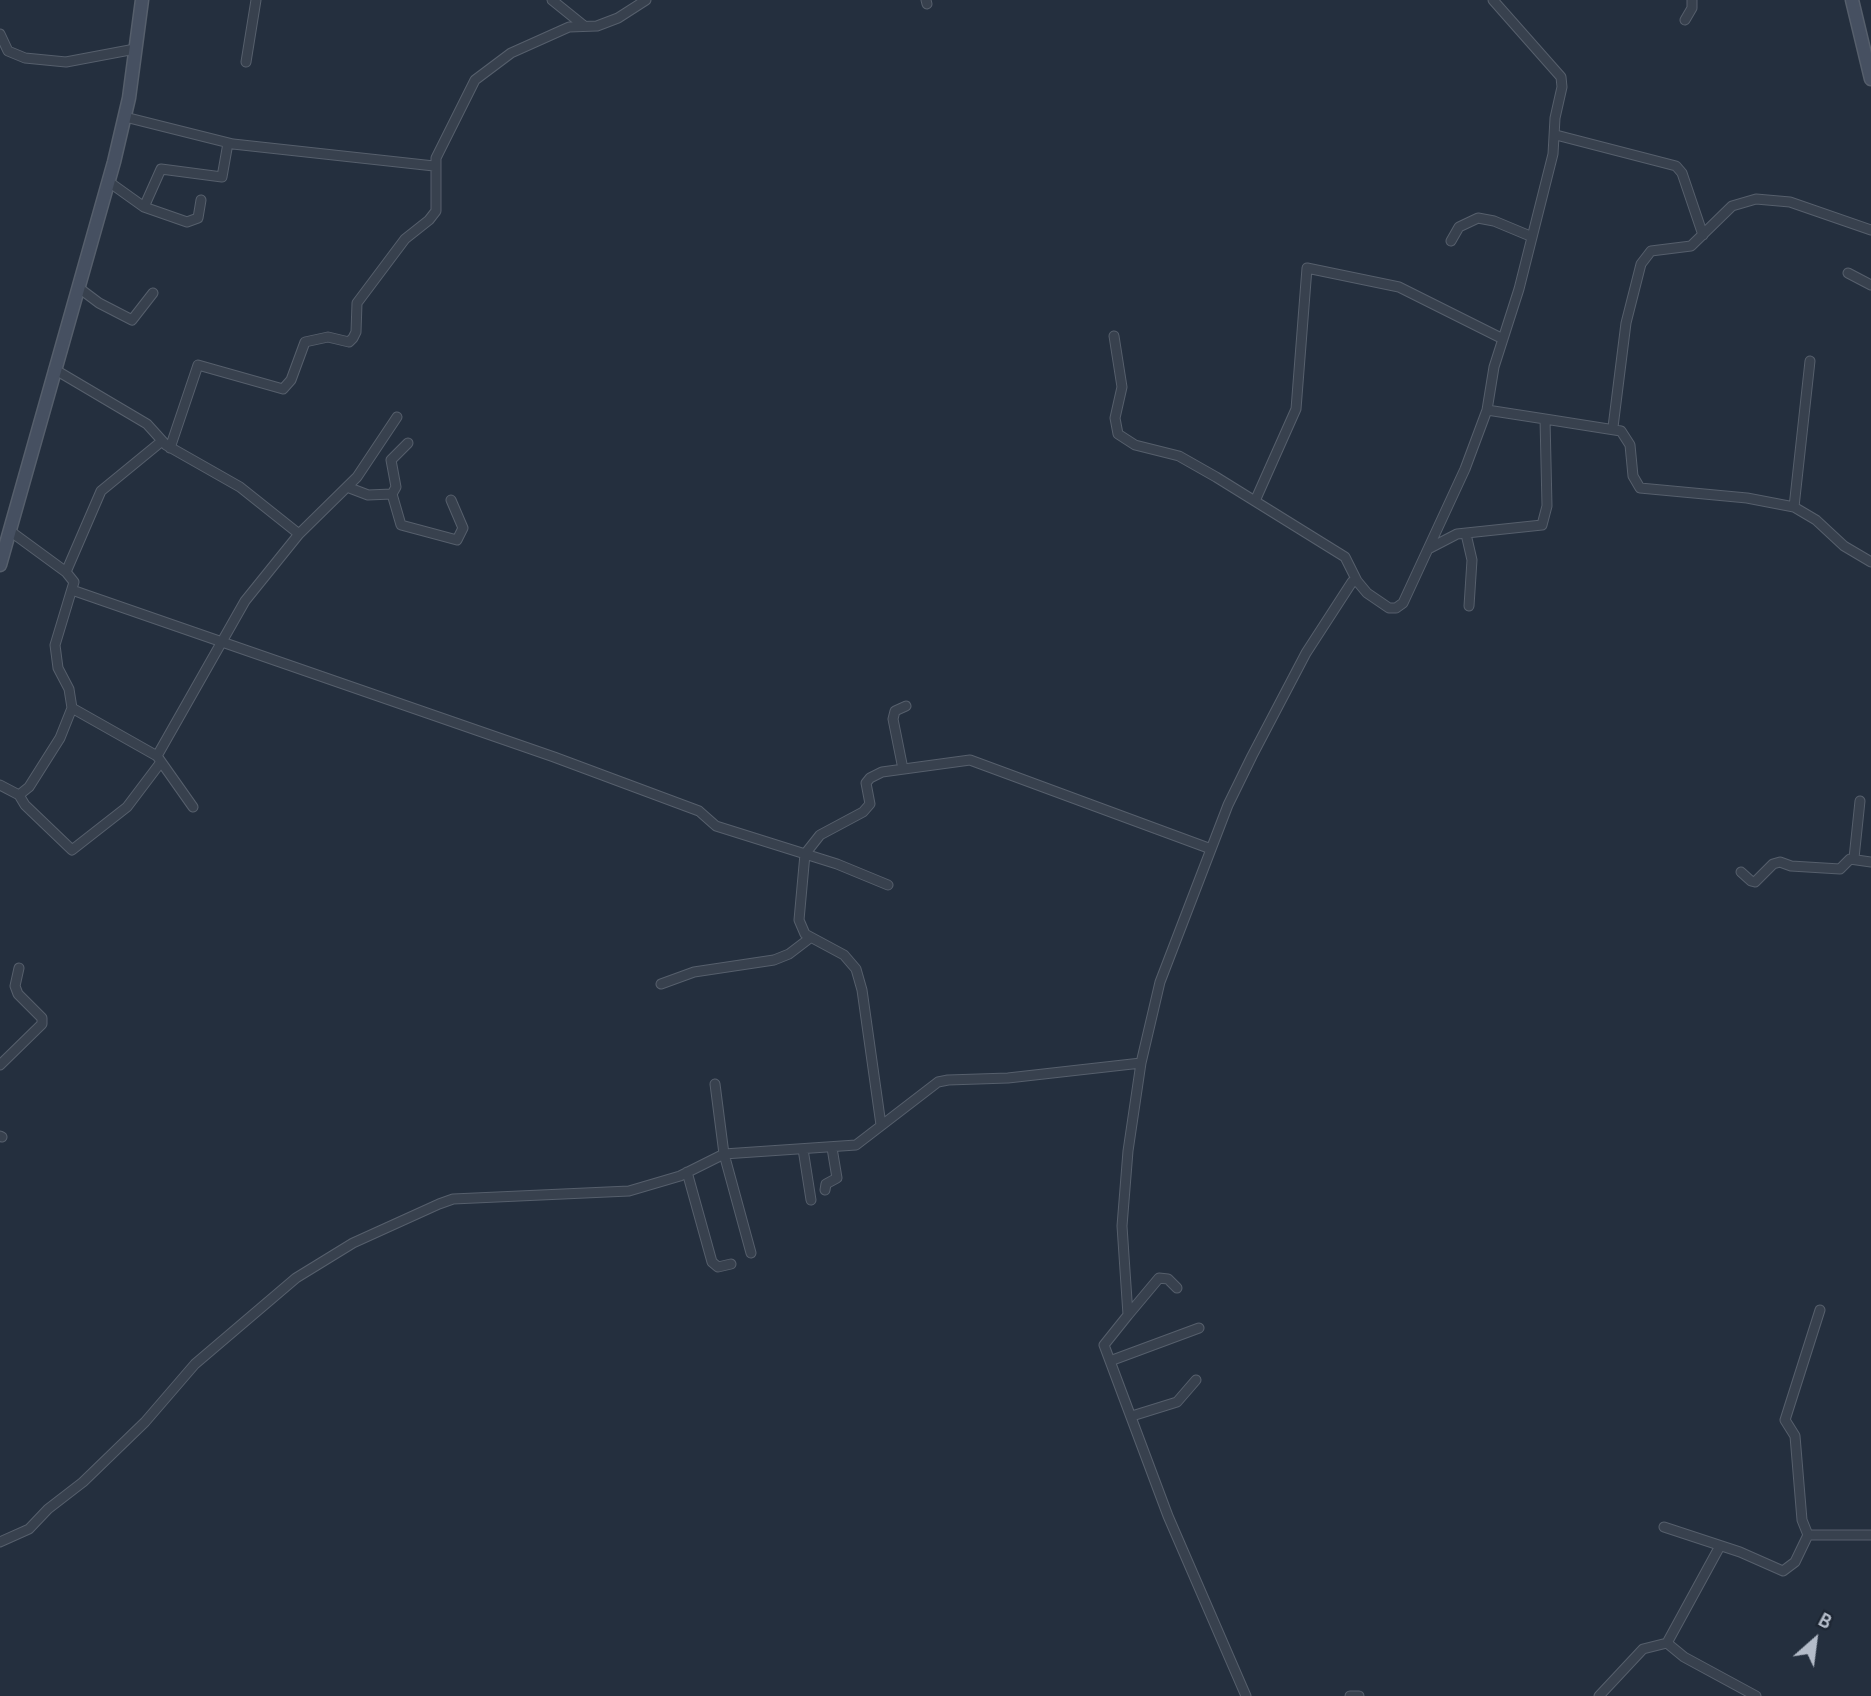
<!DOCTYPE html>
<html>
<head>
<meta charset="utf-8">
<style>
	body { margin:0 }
	#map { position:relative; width:1871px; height:1696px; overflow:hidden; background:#242f3e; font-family:Cabin,sans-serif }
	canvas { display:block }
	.north { position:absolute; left:1780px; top:1605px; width:70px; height:70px; -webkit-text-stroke:5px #1d2633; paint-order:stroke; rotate:28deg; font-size:19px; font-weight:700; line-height:28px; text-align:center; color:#b4bcc9 }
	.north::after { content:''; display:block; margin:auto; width:24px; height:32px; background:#b4bcc9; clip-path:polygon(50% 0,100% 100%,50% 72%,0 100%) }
</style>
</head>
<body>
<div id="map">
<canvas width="1871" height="1696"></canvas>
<div class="north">B</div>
</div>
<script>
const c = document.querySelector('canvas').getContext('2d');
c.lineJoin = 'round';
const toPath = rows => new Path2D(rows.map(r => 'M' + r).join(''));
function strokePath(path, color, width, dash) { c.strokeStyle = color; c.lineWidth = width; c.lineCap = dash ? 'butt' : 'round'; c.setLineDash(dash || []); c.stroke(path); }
const street = toPath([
	[552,0,583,25],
	[926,0,927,4],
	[1685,20,1692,8,1692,0],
	[0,34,8,51,25,58,66,62,135,49],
	[246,62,256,0],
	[125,117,233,144,434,166],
	[1556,135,1676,166,1682,173,1703,235],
	[109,182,144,207,187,222,198,218,201,200],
	[144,207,161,169,222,177,228,143],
	[1451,241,1459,227,1478,218,1494,221,1530,236],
	[1848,273,1871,285],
	[79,288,99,303,132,320,153,293],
	[1114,336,1122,387,1115,418,1118,434,1135,445,1179,456,1216,477,1345,557,1357,581],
	[54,369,147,424,166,445,240,487,299,534,245,601,157,756],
	[1487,410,1545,419],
	[1613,427,1626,323,1641,264,1651,251,1691,246,1732,206,1756,199,1790,202,1871,230],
	[170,448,198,365,283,389,291,380,305,342,328,337,349,342,353,338,356,332,357,303,405,239,429,220,436,211,436,158,475,80,511,53,569,27,597,26,618,18,646,0],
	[347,487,368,495,392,494,396,487,391,460,408,443],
	[392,494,401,525,457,540,463,528,451,500],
	[1255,501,1296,409,1307,268,1399,287,1503,339],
	[1794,507,1810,361],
	[299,534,357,477,397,417],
	[1466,534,1472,560,1469,606],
	[1430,548,1457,534,1542,525,1547,506,1545,419,1621,431,1630,445,1633,476,1640,488,1747,498,1794,507,1816,520,1844,546,1871,562],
	[66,572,101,491,162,441],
	[72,590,554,757,699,811,716,826,837,864,888,885],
	[72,708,157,756,193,807],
	[903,769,893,719,895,711,906,706],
	[0,785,19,795,29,787,60,738,72,708,69,689,58,668,55,645,74,582,66,572,10,531],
	[19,795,25,805,72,850,127,807,161,762],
	[1854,858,1860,801],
	[1741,872,1751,881,1755,882,1773,864,1780,862,1791,866,1840,869,1850,859,1871,862],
	[661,984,694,972,774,960,789,954,810,938],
	[0,1065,42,1024,42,1018,18,994,15,986,19,968],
	[715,1084,724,1154,751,1253],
	[881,1125,862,990,856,969,844,955,805,934,799,920,805,854,820,835,863,812,870,804,866,783,870,778,882,772,970,760,1211,849],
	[0,1136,2,1137],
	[803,1149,811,1200],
	[687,1172,712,1262,718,1267,731,1264],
	[825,1190,826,1184,837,1178,832,1148],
	[1128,1315,1159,1278,1168,1279,1177,1288],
	[1110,1361,1199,1328],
	[1132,1416,1177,1402,1196,1380],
	[1664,1527,1740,1552,1783,1571,1795,1562,1808,1535,1871,1535],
	[1808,1535,1802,1520,1795,1436,1785,1420,1820,1310],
	[0,1542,29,1529,48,1509,83,1482,145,1422,195,1364,296,1278,353,1243,439,1204,453,1199,629,1191,680,1176,724,1154,856,1145,938,1082,948,1080,1008,1078,1141,1063],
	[1667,1643,1684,1657,1756,1696],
	[1246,1696,1168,1516,1104,1345,1128,1315,1122,1226,1128,1151,1141,1063,1160,982,1228,805,1252,756,1306,653,1352,582,1357,581,1367,593,1389,608,1396,608,1403,603,1465,469,1487,410,1494,367,1519,289,1553,154,1555,118,1562,87,1561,77,1493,0],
	[1350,1696,1359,1696],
	[1599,1696,1643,1649,1667,1643,1720,1546]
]);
const secondary = toPath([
	[1852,0,1871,79],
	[0,565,114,162,129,98,142,0]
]);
strokePath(street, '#565f6c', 11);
strokePath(secondary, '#565f6c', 15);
strokePath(street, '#38414e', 9);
strokePath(secondary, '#465061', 12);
</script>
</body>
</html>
